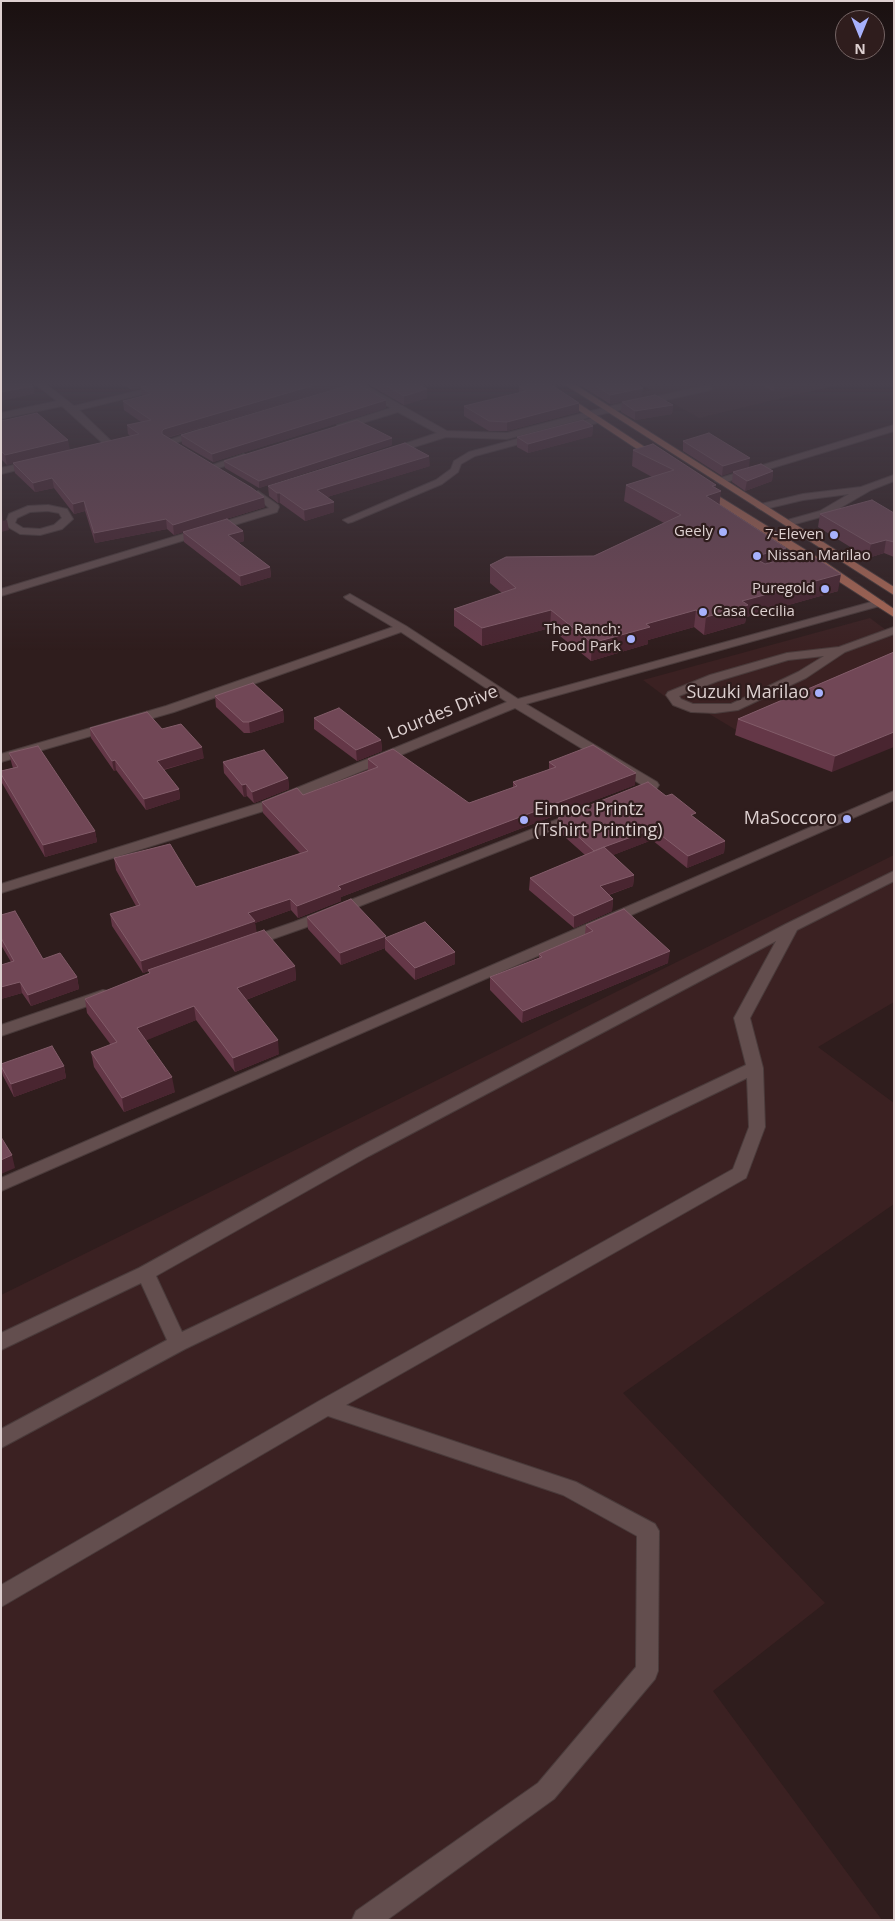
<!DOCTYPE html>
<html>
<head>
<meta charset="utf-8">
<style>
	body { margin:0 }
	#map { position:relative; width:895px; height:1921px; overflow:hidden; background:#2f1d1d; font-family:"Open Sans",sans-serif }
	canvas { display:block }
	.frame { position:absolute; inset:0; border:2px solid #ddd0d0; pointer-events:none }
	.north { position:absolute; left:835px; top:10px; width:50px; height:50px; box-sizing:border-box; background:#2f1d1d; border:1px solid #756565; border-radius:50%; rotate:180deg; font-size:14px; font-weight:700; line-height:20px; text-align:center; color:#ddd0d0 }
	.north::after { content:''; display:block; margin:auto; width:18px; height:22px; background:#a7b1fc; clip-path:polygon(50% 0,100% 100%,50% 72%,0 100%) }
</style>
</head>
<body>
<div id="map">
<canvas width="895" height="1921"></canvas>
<div class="frame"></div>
<div class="north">N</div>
</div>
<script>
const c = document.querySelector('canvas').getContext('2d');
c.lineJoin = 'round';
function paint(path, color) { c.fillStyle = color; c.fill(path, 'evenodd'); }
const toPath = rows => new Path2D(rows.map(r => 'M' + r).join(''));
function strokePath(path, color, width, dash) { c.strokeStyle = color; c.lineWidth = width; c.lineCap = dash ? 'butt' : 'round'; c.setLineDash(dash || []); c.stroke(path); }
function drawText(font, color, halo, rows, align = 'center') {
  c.font = font + ' "Open Sans",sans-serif'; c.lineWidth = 4.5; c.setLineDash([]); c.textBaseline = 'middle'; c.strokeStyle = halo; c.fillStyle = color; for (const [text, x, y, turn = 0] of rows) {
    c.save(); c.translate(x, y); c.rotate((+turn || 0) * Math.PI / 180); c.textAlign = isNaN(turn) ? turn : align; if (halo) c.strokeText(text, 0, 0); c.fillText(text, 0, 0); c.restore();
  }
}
paint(toPath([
	[637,382,851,382,699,418,667,400,622,410,607,401,651,390],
	[870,618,894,636,894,657,736,730,706,712,683,710,643,680],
	[894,855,894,1002,818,1047,894,1103,894,1204,623,1393,825,1603,713,1691,882,1920,1,1920,1,1295]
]), '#3b2122');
const service = toPath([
	[708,385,712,388,711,390,607,413,602,410,607,407,708,385],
	[598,417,601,418,601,422,569,430,564,427,566,425,598,417],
	[894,425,894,431,723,483,720,484,715,481,717,479,894,425],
	[535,434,540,437,538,439,475,456,461,464,458,472,442,484,352,522,348,523,343,520,436,480,451,469,454,461,469,452,535,434],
	[48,505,67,509,73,519,62,529,40,535,20,534,8,527,1,529,1,523,6,522,9,514,28,506,48,505],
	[48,511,59,513,62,518,54,525,40,529,23,528,15,523,17,518,30,512,48,511],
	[894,627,894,634,845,652,806,678,738,710,715,713,691,712,673,705,666,695,668,692,710,675,787,653,839,647,894,627],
	[824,656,798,672,731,704,693,704,681,699,679,696,718,681,788,660,824,656],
	[894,871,894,881,797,930,750,1018,763,1068,765,1127,746,1178,346,1405,576,1482,655,1524,659,1531,658,1671,655,1679,554,1799,387,1920,352,1920,356,1911,538,1783,636,1667,637,1536,563,1495,328,1416,1,1607,1,1585,319,1401,733,1169,749,1127,747,1078,185,1349,1,1448,1,1429,167,1340,141,1283,1,1350,1,1333,139,1268,357,1148,786,924,894,871],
	[776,941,734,1018,746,1065,182,1332,156,1276,369,1156,776,941]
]);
const minor = toPath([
	[33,382,43,382,74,406,175,382,192,382,79,410,113,443,115,445,110,448,107,447,62,406,1,419,1,413,57,401,33,382],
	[351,382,360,382,447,431,507,433,607,407,612,410,610,412,507,439,446,437,392,454,389,453,389,449,437,433,398,412,343,429,337,429,337,425,391,408,355,388,351,382],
	[201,429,206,432,204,434,169,445,164,442,201,429],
	[244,454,249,457,247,459,212,470,207,467,244,454],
	[34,460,37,461,37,465,1,474,1,468,34,460],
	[894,475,894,481,871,490,828,515,788,526,783,523,784,521,820,511,849,494,803,500,761,510,756,507,757,505,803,494,861,487,894,475],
	[258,491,278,505,279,507,277,512,1,596,1,589,269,508,253,494,258,491],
	[350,594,406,626,518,699,875,601,883,601,885,603,883,605,526,704,657,782,659,785,657,788,647,788,515,708,270,809,1,893,1,884,260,803,507,702,401,632,174,712,1,762,1,754,166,706,393,627,346,599,344,597,350,594],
	[894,791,894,800,1,1191,1,1178,894,791],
	[576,812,583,816,581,819,304,928,250,947,245,945,243,942,245,939,294,922,576,812],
	[103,990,108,991,111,995,108,999,1,1036,1,1025,103,990]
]);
const trunk = toPath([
	[536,382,546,382,663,459,658,462,655,461,536,382],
	[561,382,571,382,894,587,894,595,561,382],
	[704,487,822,560,894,609,894,617,700,492,700,488,704,487]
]);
strokePath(service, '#4a3b3b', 2);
strokePath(minor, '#4a3b3b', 2);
strokePath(trunk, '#4a3b3b', 2);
paint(service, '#634e4e');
paint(minor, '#634e4e');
paint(trunk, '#ac6854');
paint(toPath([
	[118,382,350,382,350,384,167,438,265,507,184,532,243,531,244,541,238,543,270,567,271,577,241,586,184,542,183,532,174,535,167,529,95,543,85,511,74,514,54,488,35,492,15,473,13,463,7,465,1,459,1,421,70,450,130,436,128,434,127,425,141,422,124,410,123,401,142,396,141,388,132,390],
	[364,382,415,382,427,398,404,405],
	[578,382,639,382,639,385,638,385,642,397,610,404,578,384],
	[742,382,816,382,774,392,762,385],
	[519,386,579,403,579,412,507,431,489,431,464,416,464,406,519,393],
	[622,402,673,405,672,414,635,420,621,412],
	[386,408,213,462,182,444,181,435],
	[593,426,592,436,528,453,517,447,517,437],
	[392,438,392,445,259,488,225,468,224,461],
	[683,441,750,458,722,476,683,451],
	[633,450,716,488,720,505,786,548,785,559,838,591,746,617,745,623,704,635,694,627,648,640,648,644,591,661,550,628,482,646,454,626,454,609,502,593,490,583,490,565,594,556,664,523,624,501,626,485,652,477,632,466],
	[430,466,327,497,334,512,305,521,280,503,278,503,269,496,268,486],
	[773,471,772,481,745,491,732,482,733,472],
	[894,513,894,557,884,553,868,558,818,527,820,514],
	[894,652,832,772,735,735,738,719],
	[215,696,283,710,284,722,250,733,244,733,216,707],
	[314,718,381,740,382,751,357,761,314,729],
	[90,728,162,729,204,758,164,770,179,789,180,799,146,810,116,770,114,771,91,738],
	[9,753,95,831,97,842,45,857,2,783,1,771,13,768,12,765],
	[368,759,469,803,513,788,513,782,549,770,549,762,635,785,341,897,341,901,298,918,291,910,255,923,256,932,295,966,296,980,246,1000,279,1054,235,1072,196,1020,146,1040,175,1092,124,1112,94,1067,91,1052,111,1045,87,1013,85,999,149,974,149,971,143,973,112,926,110,914,136,906,116,870,114,858,196,887,300,853,263,813,262,802,303,795,368,770],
	[223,762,288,778,289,789,254,803,247,796,244,797,224,773],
	[558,818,695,818,725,841,724,853,687,868,652,840,613,855,634,875,633,886,609,895,613,899,612,911,574,928,529,890,530,878,585,855,557,830],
	[1,915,43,959,77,977,79,989,31,1006,22,993,1,999,1,965,11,962,1,945],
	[307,917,386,937,455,964,415,980,385,950,385,948,341,965,308,929],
	[586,925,668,963,522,1023,490,990,490,977,539,958,539,954,585,934],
	[1,1064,64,1066,66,1078,14,1097,3,1076,1,1068]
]), '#643747');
paint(toPath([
	[131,382,166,382,132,390],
	[325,382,350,382,350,384,165,438,163,441,162,431,164,429],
	[626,382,639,382,639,385,625,388],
	[775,382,816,382,774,392],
	[33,386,35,394,1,401,1,392],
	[643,388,642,397,610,404,610,395],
	[427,389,427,398,404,405,404,396],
	[386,400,386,408,213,462,212,454],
	[579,403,579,412,507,431,507,422],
	[673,405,672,414,635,420,635,411],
	[593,426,592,436,528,453,528,444],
	[392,438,392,445,259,488,259,481],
	[68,440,70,450,7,465,5,455],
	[429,456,430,466,317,500,317,490],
	[750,458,749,467,722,476,723,466],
	[773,471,772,481,745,491,747,481],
	[52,478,54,488,35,492,33,483],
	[716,485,715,493,721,491,719,508,706,496,712,486],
	[277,493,280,493,280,503,278,503],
	[264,497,265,507,174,535,173,525],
	[84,501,85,511,74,514,73,504],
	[334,502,334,512,305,521,304,510],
	[2,510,3,521,7,520,9,530,1,532],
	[166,519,167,529,95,543,94,533],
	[243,531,244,541,229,546,228,535],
	[886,540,884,553,868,558,871,544],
	[786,548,784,566,758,572,758,560,760,555],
	[270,567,271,577,241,586,240,576],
	[841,574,838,591,746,617,745,623,704,635,706,617,742,601],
	[551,610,550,628,482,646,482,628],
	[696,610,694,627,648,640,648,644,591,661,592,643,646,624],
	[283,710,284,722,250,733,249,722],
	[894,732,894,747,832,772,835,756],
	[381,740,382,751,357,761,356,750],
	[202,747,204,758,158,771,157,761],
	[115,760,116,770,114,771,112,761],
	[636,773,635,785,341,897,341,901,298,918,297,906,338,886],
	[288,778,289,789,254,803,252,792],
	[246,784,247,796,244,797,242,785],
	[179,789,180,799,146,810,144,799],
	[653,829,652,840,603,859,604,847],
	[95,831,97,842,45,857,43,845],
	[725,841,724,853,687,868,688,856],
	[634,875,633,886,599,898,600,886],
	[290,899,291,910,255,923,257,933,143,973,141,961,248,913],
	[613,899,612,911,574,928,574,916],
	[386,936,386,939,385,938,385,948,341,965,340,953],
	[670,951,668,963,522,1023,523,1011],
	[455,952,455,964,415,980,415,968],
	[295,966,296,980,238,1003,237,988],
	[77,977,79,989,31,1006,28,995],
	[20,982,22,993,1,999,1,987],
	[194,1006,196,1020,140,1043,137,1028],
	[278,1040,279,1054,235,1072,233,1058],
	[64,1066,66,1078,14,1097,11,1084],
	[172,1077,175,1092,124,1112,122,1098],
	[12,1155,15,1168,1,1174,1,1160]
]), '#492530');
const building = toPath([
	[1,382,30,382,33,386,1,392,1,382],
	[162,382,325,382,164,429,162,431,162,434,252,488,264,497,173,525,166,519,94,533,84,501,73,504,52,478,33,483,13,463,139,434,127,425,151,420,123,401,151,394,141,387,162,382],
	[380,382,415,382,427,389,404,396,380,382],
	[540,382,547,382,579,403,507,422,489,421,464,406,526,391,519,386,540,382],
	[590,382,633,382,643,388,610,395,590,382],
	[356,383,386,400,212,454,181,435,356,383],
	[655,395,673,405,635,411,622,402,655,395],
	[37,413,68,440,5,455,1,451,1,421,37,413],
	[357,420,392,438,259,481,224,461,357,420],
	[583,420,593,426,528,444,517,437,583,420],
	[709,433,750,458,723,466,683,441,709,433],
	[405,443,429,456,317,490,334,502,304,510,280,493,277,493,268,486,405,443],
	[653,444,716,485,712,486,721,491,706,496,786,548,760,555,758,560,765,564,808,553,841,574,742,601,748,605,706,617,696,610,646,624,650,627,592,643,551,610,482,628,454,609,516,588,490,565,506,557,594,556,681,515,626,485,674,470,633,450,653,444],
	[761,464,773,471,747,481,733,472,761,464],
	[872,500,894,513,894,542,886,540,871,544,820,514,872,500],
	[227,519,243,531,228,535,270,567,240,576,183,532,227,519],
	[894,652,894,732,835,756,738,719,894,652],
	[253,683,283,710,249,722,243,722,215,696,253,683],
	[339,708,381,740,356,750,314,718,339,708],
	[147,712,162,729,181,724,202,747,157,761,179,789,144,799,115,760,112,761,90,728,147,712],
	[593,745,636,773,338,886,341,889,297,906,290,899,248,913,255,921,141,961,110,914,140,905,114,858,170,844,196,887,308,851,262,802,297,788,303,795,378,767,368,759,393,749,469,803,517,786,513,782,556,767,549,762,593,745],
	[38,746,95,831,43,845,1,774,1,771,18,767,9,753,38,746],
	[264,750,288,778,252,792,246,784,242,785,223,762,264,750],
	[648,782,666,796,672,794,696,813,691,815,725,841,688,856,653,829,604,847,634,875,600,886,613,899,574,916,530,878,604,847,594,851,558,818,648,782],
	[351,899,386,936,340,953,307,917,351,899],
	[624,909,670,951,523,1011,490,977,542,957,539,954,593,931,586,925,624,909],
	[15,911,43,959,60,953,77,977,28,995,20,982,1,987,1,965,14,961,1,938,1,915,15,911],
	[425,922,455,952,415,968,385,938,425,922],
	[264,930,295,966,237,988,278,1040,233,1058,194,1006,137,1028,172,1077,122,1098,91,1052,117,1042,85,999,150,973,148,970,264,930],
	[52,1046,64,1066,11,1084,1,1066,1,1064,52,1046],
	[1,1137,12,1155,1,1160,1,1137]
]);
paint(building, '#714756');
strokePath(building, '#825c69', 1);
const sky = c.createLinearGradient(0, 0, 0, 651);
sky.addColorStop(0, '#1a1010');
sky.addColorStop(0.59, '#47404c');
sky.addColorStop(1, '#47404c00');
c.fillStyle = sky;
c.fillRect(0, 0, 895, 651);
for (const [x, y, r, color] of [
	[723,532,5,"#a7b1fc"],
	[834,535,5,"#a7b1fc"],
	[757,556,5,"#a7b1fc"],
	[825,589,5,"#a7b1fc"],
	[703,612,5,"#a7b1fc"],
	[631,639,5,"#a7b1fc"],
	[819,693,5,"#a7b1fc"],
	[847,819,5,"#a7b1fc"],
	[524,820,5,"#a7b1fc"]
]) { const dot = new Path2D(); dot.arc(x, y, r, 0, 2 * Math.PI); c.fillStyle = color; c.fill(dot); strokePath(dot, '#2f1d1d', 2); }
drawText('15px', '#ddd0d0', '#2f1d1d', [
	["Geely",713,532],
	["7-Eleven",824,535],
	["Nissan Marilao",767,556,"left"],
	["Puregold",815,589],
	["Casa Cecilia",713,612,"left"],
	["The Ranch:",621,630],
	["Food Park",621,647]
], 'right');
drawText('18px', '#ddd0d0', '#2f1d1d', [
	["Suzuki Marilao",809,693],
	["Einnoc Printz",534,810,"left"],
	["(Tshirt Printing)",534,831,"left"],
	["MaSoccoro",837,819]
], 'right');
drawText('18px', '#ddd0d0', '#2f1d1d', [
	["Lourdes Drive",443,713,-22]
]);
</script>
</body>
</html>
